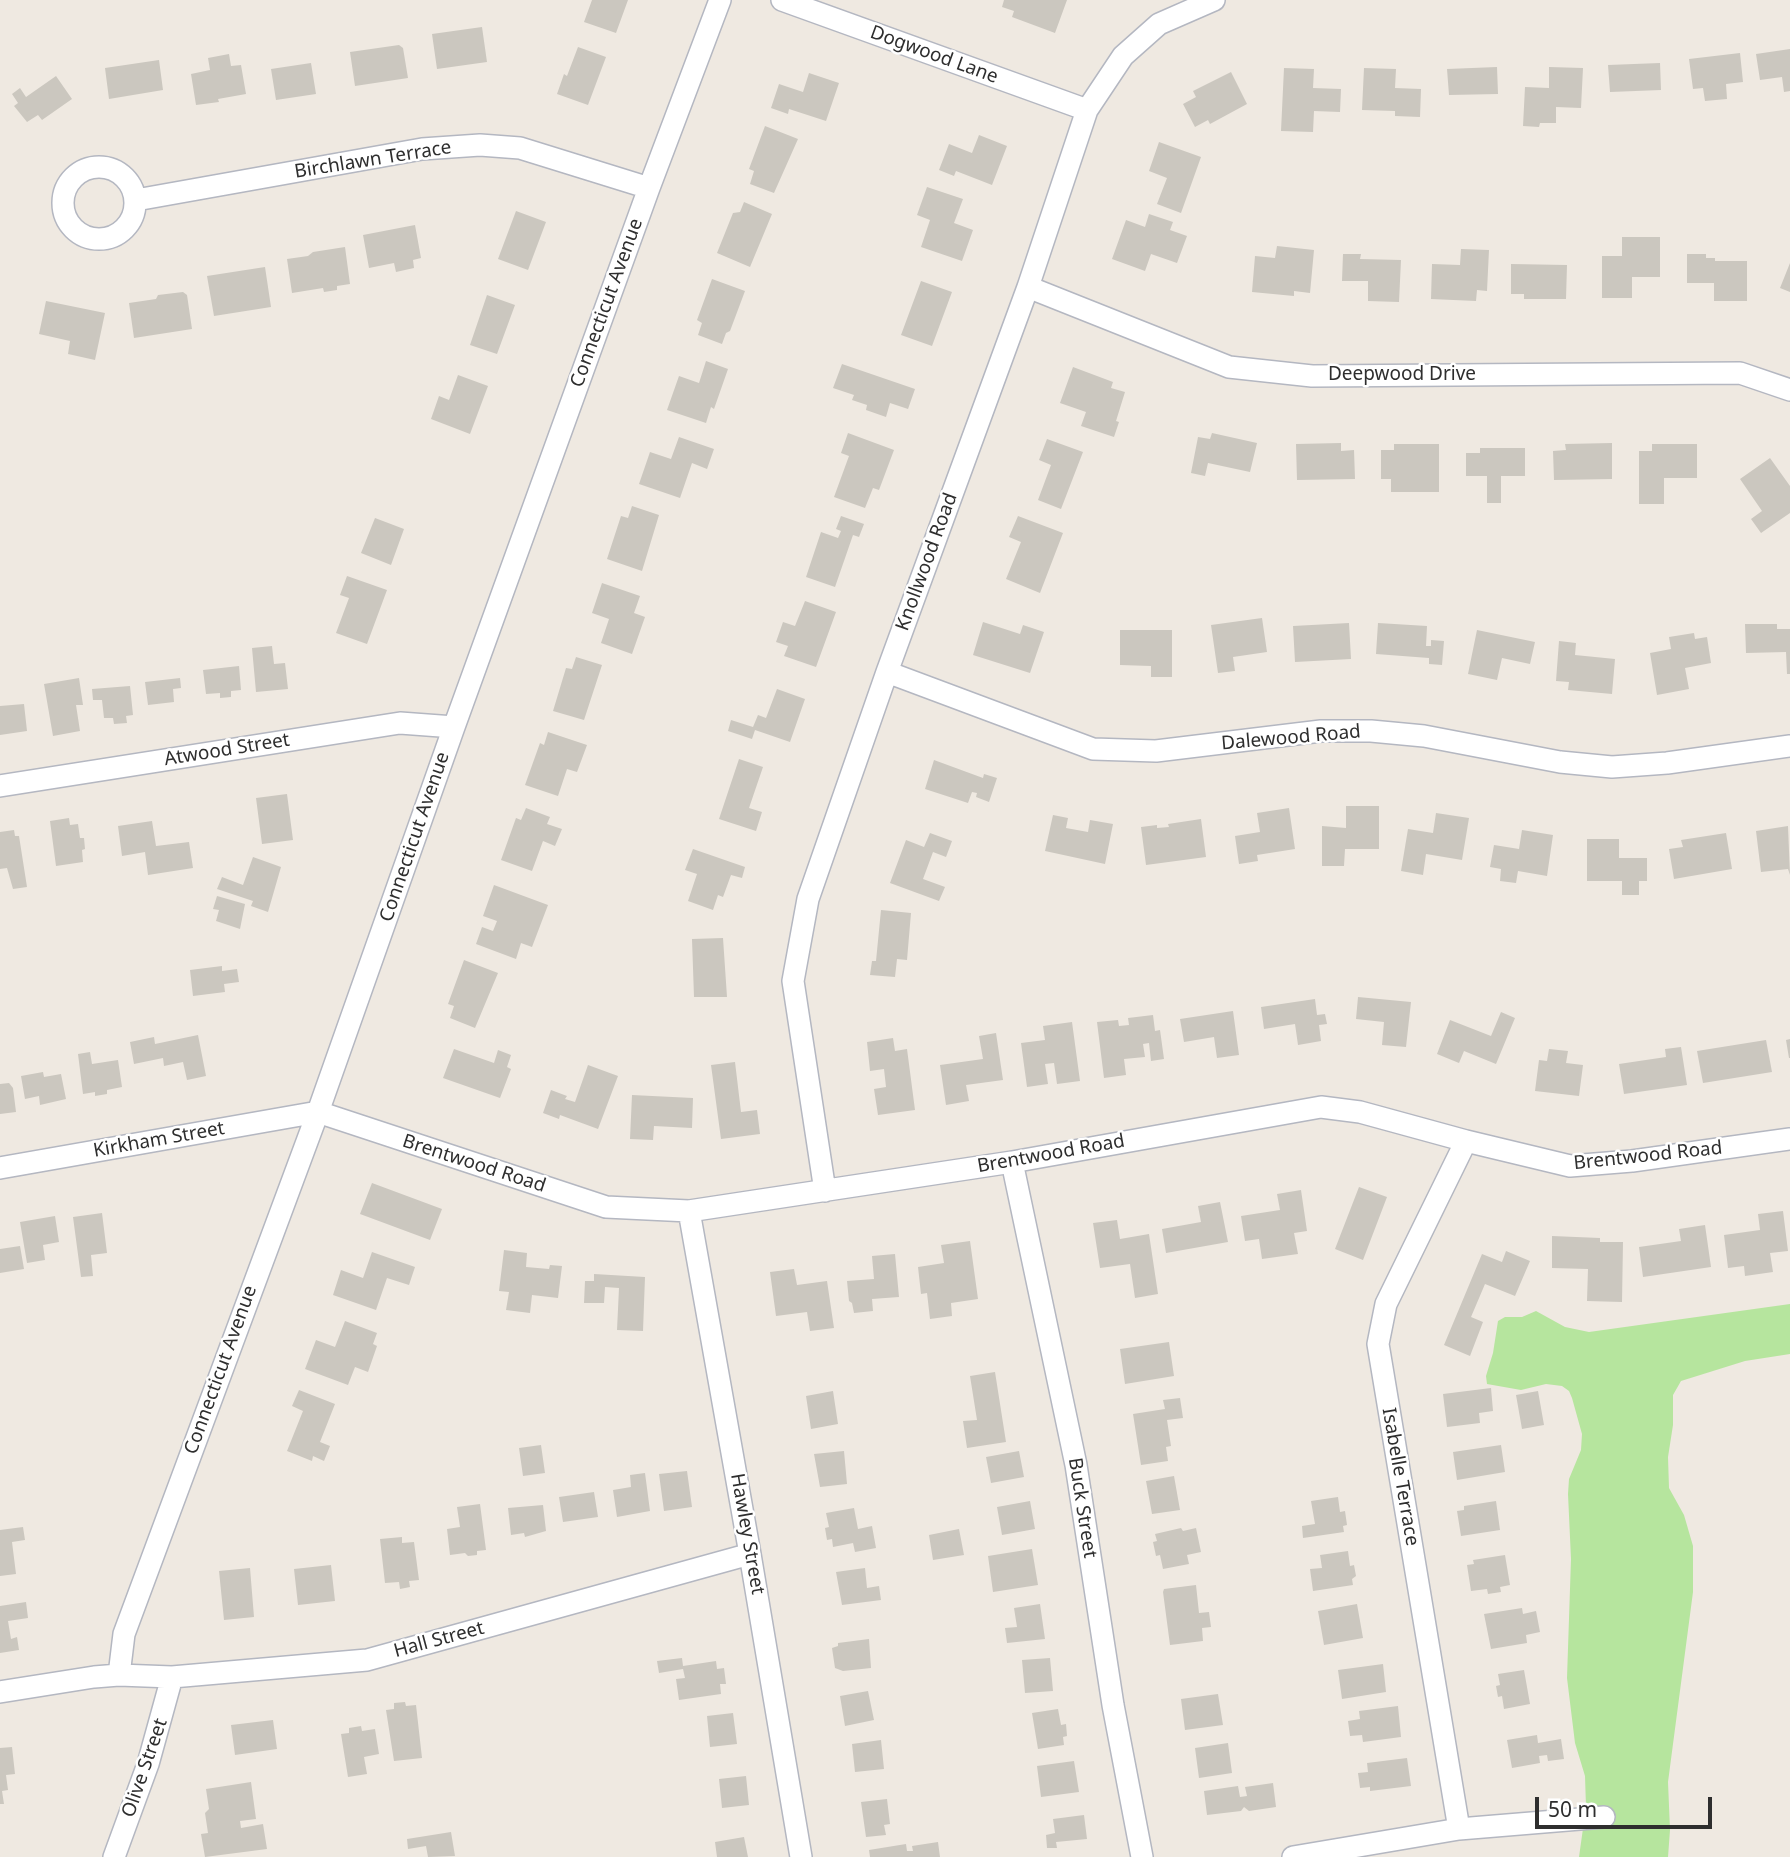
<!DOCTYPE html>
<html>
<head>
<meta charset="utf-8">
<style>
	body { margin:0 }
	#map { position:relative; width:1790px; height:1857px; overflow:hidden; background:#efe9e1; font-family:"Noto Sans",sans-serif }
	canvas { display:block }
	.scale { position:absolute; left:1535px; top:1797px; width:177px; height:32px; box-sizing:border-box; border:4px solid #2e2e2e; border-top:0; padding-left:9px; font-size:21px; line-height:24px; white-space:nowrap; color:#2e2e2e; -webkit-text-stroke:5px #fff; paint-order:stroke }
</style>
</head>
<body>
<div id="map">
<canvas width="1790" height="1857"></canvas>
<div class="scale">50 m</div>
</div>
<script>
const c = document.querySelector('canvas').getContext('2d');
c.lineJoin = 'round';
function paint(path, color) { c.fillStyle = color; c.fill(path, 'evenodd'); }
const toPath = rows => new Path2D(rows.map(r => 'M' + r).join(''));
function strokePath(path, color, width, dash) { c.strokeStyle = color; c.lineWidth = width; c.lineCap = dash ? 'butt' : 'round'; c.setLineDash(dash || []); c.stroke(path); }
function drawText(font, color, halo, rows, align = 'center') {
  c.font = font + ' "Noto Sans",sans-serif'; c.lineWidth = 5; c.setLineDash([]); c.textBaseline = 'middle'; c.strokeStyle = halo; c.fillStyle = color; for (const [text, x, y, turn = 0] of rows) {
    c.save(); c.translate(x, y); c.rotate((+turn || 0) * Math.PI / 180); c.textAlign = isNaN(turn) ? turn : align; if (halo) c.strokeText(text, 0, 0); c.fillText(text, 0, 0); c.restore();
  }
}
paint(toPath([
	[1790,1304,1790,1354,1745,1361,1681,1381,1673,1395,1673,1425,1668,1457,1669,1488,1684,1515,1693,1546,1693,1592,1668,1782,1670,1830,1668,1857,1579,1857,1586,1807,1585,1776,1575,1743,1567,1678,1571,1559,1568,1494,1569,1479,1581,1450,1582,1434,1572,1398,1569,1391,1562,1386,1546,1384,1521,1390,1487,1384,1486,1376,1493,1353,1498,1321,1505,1317,1522,1317,1536,1311,1565,1327,1589,1332]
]), '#b6e59e');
paint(toPath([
	[592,0,628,0,616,33,584,22],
	[1004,0,1067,0,1055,33,1012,17,1014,11,1002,7],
	[482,27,487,62,437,69,432,34],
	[399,45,403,48,408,78,355,86,350,52],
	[578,47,606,57,588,105,557,94,564,74,567,76],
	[1790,49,1790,91,1784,92,1782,77,1760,80,1756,54],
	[1740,53,1743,82,1726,84,1727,99,1705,101,1703,88,1693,89,1689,59],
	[229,54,231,66,241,65,246,94,218,99,219,102,196,105,191,74,210,70,208,58],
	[159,60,163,90,109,99,105,68],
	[311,63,316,94,276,100,271,69],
	[1660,63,1661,90,1610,92,1608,65],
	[1497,67,1498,94,1449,95,1447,69],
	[1549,67,1583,68,1581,108,1556,107,1556,123,1540,123,1539,127,1523,126,1525,87,1549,88],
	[1284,68,1314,69,1313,88,1341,89,1340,112,1314,111,1313,132,1281,131],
	[1364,68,1396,69,1395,88,1421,89,1420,117,1395,116,1395,111,1362,110],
	[1231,72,1247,104,1210,124,1208,120,1195,127,1183,104,1196,97,1193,91],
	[809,73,839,83,826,121,789,109,788,114,771,108,779,84,803,92],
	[56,76,72,99,42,120,38,115,27,122,14,106,18,103,12,94,20,88,26,97],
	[765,126,798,139,774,193,750,184,754,171,749,169],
	[979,135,1007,146,992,185,956,171,954,176,939,170,949,144,972,153],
	[1159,142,1201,157,1181,213,1157,204,1167,178,1149,171],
	[927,187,963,199,954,223,973,230,962,261,921,247,930,220,917,215],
	[744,202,772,214,750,267,717,253,733,213,740,212],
	[516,211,546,222,528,270,498,259],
	[1149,214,1173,222,1170,230,1187,236,1177,263,1151,254,1145,271,1112,259,1126,220,1145,227],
	[415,225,421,258,413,260,414,268,396,272,394,263,369,268,363,235],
	[1622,237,1660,237,1660,277,1632,277,1632,298,1602,298,1602,256,1622,256],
	[1277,246,1314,250,1310,293,1294,291,1294,296,1252,292,1255,256,1275,258],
	[345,247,350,284,337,286,337,290,324,292,323,288,292,293,287,259,308,256,313,252],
	[1461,249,1489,250,1487,291,1477,290,1476,301,1431,299,1432,264,1460,265],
	[1343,254,1361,254,1360,259,1401,260,1399,302,1368,301,1368,281,1342,281],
	[1687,254,1706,254,1706,258,1715,258,1715,261,1747,261,1747,301,1714,301,1714,283,1687,283],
	[1790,263,1790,292,1780,288],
	[1511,264,1567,265,1566,299,1524,299,1524,294,1511,294],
	[265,267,271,307,214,316,207,276],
	[712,279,745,291,730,331,726,333,722,344,698,335,702,323,697,320],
	[921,281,952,292,932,346,901,335],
	[183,292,187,295,192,329,134,338,129,303,156,299,158,295],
	[487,295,515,305,497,354,470,345],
	[46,301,105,313,95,360,68,354,70,341,39,334],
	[706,361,728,369,714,409,711,407,706,423,667,410,679,376,699,383],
	[842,364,915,389,908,409,890,403,886,417,866,410,867,405,852,400,854,395,833,388],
	[1073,367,1113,382,1111,388,1125,392,1116,421,1119,422,1114,437,1081,426,1086,412,1060,403],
	[458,375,488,386,470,434,431,419,439,396,449,400],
	[848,433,894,450,879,490,873,488,865,508,834,497,849,456,841,453],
	[1212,433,1257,443,1250,472,1208,463,1205,476,1191,473,1198,437,1210,439],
	[679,437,714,449,707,469,692,463,680,498,639,484,650,452,671,459],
	[1047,439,1083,452,1061,509,1038,500,1051,465,1039,460],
	[1341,443,1341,451,1354,450,1355,479,1297,480,1296,444],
	[1612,443,1612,479,1554,480,1553,451,1566,450,1565,444],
	[1394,444,1439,444,1439,492,1391,492,1391,479,1381,479,1381,450,1394,450],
	[1652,444,1697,444,1697,478,1664,478,1664,504,1639,504,1639,451,1652,451],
	[1480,448,1525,448,1525,476,1501,476,1501,503,1487,503,1487,476,1466,476,1466,453,1480,453],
	[1770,458,1790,486,1790,513,1761,533,1751,519,1762,511,1740,479],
	[632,506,659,515,642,571,607,559,621,516,628,518],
	[841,516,864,524,859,537,853,535,835,587,806,577,821,532,838,538,841,531,836,529],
	[1018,516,1063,533,1040,593,1006,579,1021,542,1009,537],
	[375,518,404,529,391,565,361,553],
	[347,576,387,590,367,644,336,633,349,598,340,595],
	[602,583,640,596,634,613,645,617,632,654,601,643,609,619,592,613],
	[805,601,836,612,816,667,784,656,788,646,776,642,783,622,795,626],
	[1262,618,1267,652,1233,657,1235,671,1218,673,1211,625],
	[983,622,1020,634,1023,625,1044,632,1030,673,973,655],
	[1349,623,1351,659,1295,662,1293,626],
	[1378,623,1427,626,1426,646,1431,646,1431,640,1444,641,1442,665,1429,664,1429,658,1376,654],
	[1745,624,1777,624,1777,629,1790,629,1790,674,1787,674,1786,652,1746,653],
	[1120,630,1172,630,1172,677,1151,677,1151,666,1120,665],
	[1477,630,1535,642,1530,664,1502,658,1497,680,1468,674],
	[1694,633,1695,639,1707,637,1711,663,1685,668,1689,689,1657,695,1650,653,1671,649,1669,637],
	[1559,641,1576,643,1575,655,1615,659,1612,694,1568,690,1569,682,1556,681],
	[272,646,274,664,285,663,288,689,256,692,252,648],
	[576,657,602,665,584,720,553,711,566,668,572,669],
	[239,666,241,690,231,691,231,697,220,698,220,693,206,694,203,670],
	[79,678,83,705,76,705,80,731,53,736,44,684],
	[180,678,181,688,173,689,174,702,148,705,145,682],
	[130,686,133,715,126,716,127,723,114,724,113,718,104,718,102,700,93,700,92,689],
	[777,689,805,699,790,742,755,730,752,739,728,731,731,720,753,727,758,715,766,718],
	[24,704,27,731,0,735,0,706],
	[548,732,587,745,577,772,567,769,558,796,525,785,540,743,544,745],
	[739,759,763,767,749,808,762,812,756,831,719,819],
	[934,760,983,778,984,774,997,778,989,802,976,797,977,793,972,792,968,803,925,789],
	[287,794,293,840,262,844,256,798],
	[1346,806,1379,806,1379,849,1345,849,1344,866,1322,866,1322,826,1346,828],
	[526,808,550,817,547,824,562,829,555,846,543,841,532,871,501,860,516,818,521,820],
	[1289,808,1295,849,1257,855,1258,861,1239,864,1235,836,1260,832,1257,813],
	[1436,813,1469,818,1462,860,1426,854,1423,875,1401,871,1408,829,1433,833],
	[1053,815,1068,818,1066,828,1088,832,1090,820,1113,824,1105,864,1045,851],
	[69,818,70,825,78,824,80,838,84,838,85,849,82,850,83,862,56,866,50,821],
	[1201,819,1206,857,1146,865,1141,827,1157,825,1157,828,1169,827,1168,824],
	[152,821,156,846,189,842,193,868,148,875,145,852,122,856,118,826],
	[1788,826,1790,875,1788,869,1761,872,1756,831],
	[14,830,15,836,19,836,27,887,13,889,7,868,0,869,0,832],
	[1522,830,1553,835,1547,876,1518,871,1516,883,1500,881,1501,869,1490,867,1494,845,1519,849],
	[930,833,952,841,946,857,933,852,923,879,945,887,939,901,890,883,906,840,924,847],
	[1726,833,1732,869,1674,879,1669,849,1683,847,1681,840],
	[1587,839,1619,839,1619,858,1647,858,1647,881,1639,881,1639,895,1622,895,1622,881,1587,881],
	[693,849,745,867,742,878,731,875,723,897,718,895,713,910,688,901,697,874,685,870],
	[253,857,281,867,268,912,251,906,253,901,217,889,222,877,243,885],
	[494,885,548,905,532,947,521,943,516,959,476,944,482,927,493,931,497,921,483,916],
	[217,896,245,904,240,929,216,921,219,910,213,909],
	[881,910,911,913,907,960,897,959,895,977,870,975,872,961,876,961],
	[723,938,727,997,694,997,692,939],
	[464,960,498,973,475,1028,450,1018,454,1006,448,1004],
	[222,966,222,971,237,969,239,982,224,984,225,992,193,996,190,970],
	[1358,997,1411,1002,1406,1047,1382,1045,1384,1022,1356,1019],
	[1315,999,1317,1015,1325,1014,1327,1024,1319,1025,1321,1041,1298,1045,1295,1024,1264,1029,1261,1007],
	[1233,1011,1239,1055,1217,1058,1214,1037,1184,1042,1180,1019],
	[1501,1012,1515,1018,1496,1064,1464,1051,1459,1063,1437,1054,1450,1020,1491,1036],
	[1153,1015,1155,1031,1160,1030,1164,1059,1151,1061,1149,1043,1143,1044,1145,1057,1124,1059,1126,1075,1104,1078,1097,1022,1118,1020,1119,1026,1129,1025,1128,1018],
	[1072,1022,1080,1081,1057,1084,1054,1063,1045,1064,1048,1084,1027,1087,1021,1043,1045,1040,1043,1026],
	[996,1033,1003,1080,966,1085,969,1101,946,1105,940,1065,983,1059,979,1036],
	[198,1035,206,1076,187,1080,183,1062,164,1066,163,1058,134,1064,130,1042,154,1037,155,1044],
	[893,1038,895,1051,907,1049,915,1110,878,1115,874,1089,886,1087,884,1069,870,1071,867,1042],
	[1790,1039,1790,1058,1789,1058,1786,1040],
	[1766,1040,1772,1072,1703,1083,1697,1051],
	[1681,1047,1687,1085,1624,1094,1619,1064,1666,1057,1665,1049],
	[454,1049,494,1063,498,1050,511,1055,507,1067,511,1069,500,1098,443,1078],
	[1549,1049,1568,1051,1566,1063,1583,1065,1579,1096,1535,1091,1539,1060,1547,1061],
	[90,1052,92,1064,118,1060,122,1087,107,1090,107,1094,95,1096,95,1092,83,1094,78,1054],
	[735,1062,741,1112,757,1110,760,1134,721,1139,711,1065],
	[588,1065,618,1076,598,1129,560,1115,559,1119,543,1113,551,1090,567,1096,565,1099,575,1102],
	[43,1072,44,1077,61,1074,66,1099,40,1105,39,1096,25,1099,21,1076],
	[9,1083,13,1088,16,1112,0,1114,0,1084],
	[632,1095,693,1098,692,1128,654,1126,653,1140,630,1139],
	[372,1183,442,1209,430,1240,360,1214],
	[1359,1187,1387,1197,1363,1260,1335,1249],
	[1301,1190,1307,1231,1294,1233,1298,1254,1262,1259,1259,1239,1245,1241,1241,1216,1280,1210,1277,1194],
	[1220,1202,1228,1242,1166,1253,1162,1229,1201,1222,1198,1206],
	[1783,1211,1788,1251,1770,1253,1773,1272,1745,1276,1744,1266,1728,1268,1724,1235,1760,1230,1758,1214],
	[102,1213,107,1253,91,1255,93,1276,81,1277,73,1217],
	[55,1216,59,1242,43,1245,45,1260,27,1263,20,1222],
	[1117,1220,1120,1239,1149,1234,1158,1294,1135,1298,1130,1264,1100,1268,1093,1223],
	[1705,1225,1711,1267,1643,1277,1639,1247,1681,1241,1679,1229],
	[1552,1236,1600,1238,1600,1242,1623,1242,1622,1302,1587,1301,1588,1269,1552,1268],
	[970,1241,978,1299,951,1303,952,1316,930,1319,927,1293,921,1294,918,1267,944,1263,941,1245],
	[20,1246,24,1269,0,1273,0,1249],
	[504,1250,527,1253,526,1267,549,1269,550,1265,562,1266,558,1298,532,1295,530,1313,506,1310,509,1292,499,1291],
	[1506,1251,1530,1261,1515,1296,1485,1284,1471,1317,1483,1322,1470,1356,1444,1345,1482,1254,1502,1262],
	[372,1252,415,1267,409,1285,387,1278,376,1310,333,1295,341,1270,363,1278],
	[895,1254,899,1297,872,1299,873,1311,854,1313,852,1303,849,1301,847,1281,874,1279,872,1256],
	[794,1269,797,1285,827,1281,834,1328,810,1331,807,1312,776,1316,770,1272],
	[594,1274,645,1277,643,1331,617,1330,619,1288,605,1287,604,1303,584,1303,585,1281,594,1281],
	[345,1321,377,1333,373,1344,377,1346,368,1372,355,1367,348,1385,305,1369,316,1340,335,1347],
	[1169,1342,1174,1376,1125,1384,1120,1349],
	[995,1372,1006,1442,967,1448,963,1421,977,1420,970,1376],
	[1491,1388,1493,1411,1479,1413,1480,1423,1447,1427,1443,1394],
	[299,1390,335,1404,320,1442,330,1446,324,1461,313,1456,312,1461,287,1451,303,1411,292,1406],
	[833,1391,838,1424,811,1429,806,1396],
	[1538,1391,1544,1425,1522,1429,1516,1395],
	[1180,1398,1183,1418,1167,1420,1171,1446,1166,1447,1168,1461,1141,1465,1133,1414,1165,1409,1163,1400],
	[541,1445,545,1473,523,1476,519,1448],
	[1501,1445,1505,1472,1457,1480,1453,1452],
	[844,1451,847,1484,820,1487,814,1454],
	[1019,1451,1024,1477,991,1483,986,1457],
	[687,1471,692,1507,664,1511,659,1474],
	[645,1473,650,1511,617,1517,613,1490,631,1487,630,1475],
	[1174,1476,1180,1510,1152,1514,1146,1481],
	[594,1492,598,1517,563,1522,559,1497],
	[1338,1497,1340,1512,1345,1511,1347,1525,1343,1526,1344,1532,1303,1538,1302,1526,1315,1524,1311,1501],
	[1030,1501,1035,1529,1002,1535,997,1507],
	[1496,1501,1500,1530,1461,1536,1457,1511,1464,1510,1464,1506],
	[480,1504,486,1550,477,1551,477,1555,468,1556,465,1553,450,1555,447,1529,460,1527,457,1507],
	[543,1505,546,1531,525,1537,524,1533,511,1535,508,1508],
	[854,1508,858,1529,872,1526,876,1548,855,1552,853,1543,833,1547,832,1539,827,1540,825,1528,829,1527,826,1513],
	[23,1527,25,1540,12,1542,16,1574,0,1576,0,1530],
	[1181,1528,1183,1531,1196,1528,1201,1552,1187,1555,1189,1564,1163,1569,1160,1555,1156,1556,1153,1542,1157,1541,1155,1534],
	[959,1529,964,1555,933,1560,929,1535],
	[402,1537,402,1543,414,1542,419,1580,409,1581,410,1587,400,1589,399,1582,385,1583,380,1539],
	[1032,1549,1038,1585,993,1592,988,1556],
	[1348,1551,1350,1566,1354,1565,1356,1576,1352,1579,1353,1585,1313,1591,1310,1569,1322,1568,1320,1555],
	[1505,1555,1510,1585,1500,1587,1501,1592,1488,1594,1487,1589,1471,1591,1467,1565,1474,1564,1473,1560],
	[331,1565,335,1601,298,1605,294,1569],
	[250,1568,254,1617,224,1620,219,1571],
	[865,1568,867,1588,879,1586,881,1600,842,1605,836,1572],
	[1196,1585,1199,1613,1209,1612,1211,1627,1202,1628,1203,1641,1170,1645,1163,1592,1164,1589],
	[26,1602,28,1618,8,1621,11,1639,17,1637,19,1650,0,1653,0,1606],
	[1040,1604,1045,1639,1007,1643,1005,1628,1017,1627,1014,1608],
	[1357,1604,1363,1638,1324,1645,1318,1611],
	[1522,1608,1523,1614,1536,1611,1540,1632,1526,1635,1527,1643,1491,1649,1484,1614],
	[869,1639,871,1668,843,1671,835,1668,832,1648,838,1646,838,1643],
	[682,1658,683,1666,716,1661,717,1669,724,1668,726,1684,720,1684,721,1694,679,1700,676,1679,685,1678,683,1669,659,1673,657,1661],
	[1050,1658,1053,1691,1025,1693,1022,1660],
	[1383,1664,1386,1692,1342,1699,1338,1670],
	[1524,1670,1530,1704,1504,1709,1502,1696,1498,1697,1496,1686,1500,1685,1498,1674],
	[868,1691,874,1720,845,1726,840,1696],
	[1218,1694,1223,1725,1185,1730,1181,1699],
	[405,1702,406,1706,416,1705,422,1758,394,1761,386,1710,394,1709,394,1703],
	[1398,1706,1401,1737,1363,1742,1362,1735,1350,1736,1348,1721,1360,1719,1359,1711],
	[1058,1709,1061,1725,1066,1724,1067,1736,1063,1737,1064,1745,1038,1749,1032,1713],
	[733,1713,737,1744,710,1747,707,1716],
	[273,1720,277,1749,235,1755,231,1725],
	[361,1726,362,1731,375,1729,379,1754,364,1757,367,1774,348,1777,341,1734,349,1733,349,1728],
	[1537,1735,1538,1743,1561,1739,1564,1759,1548,1761,1547,1755,1539,1756,1540,1763,1512,1768,1507,1740],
	[881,1740,884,1769,855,1772,852,1744],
	[1228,1743,1232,1773,1199,1778,1195,1748],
	[12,1747,15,1774,6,1775,8,1790,2,1791,4,1804,0,1804,0,1748],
	[1407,1758,1411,1786,1370,1791,1370,1787,1360,1788,1358,1773,1368,1772,1367,1763],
	[1074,1761,1079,1792,1041,1797,1037,1766],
	[746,1776,749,1805,722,1808,719,1779],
	[251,1782,256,1819,240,1821,241,1828,263,1824,267,1849,205,1857,201,1834,208,1833,205,1813,209,1809,206,1789],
	[1273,1783,1276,1807,1249,1811,1244,1807,1241,1811,1207,1815,1204,1791,1238,1786,1240,1797,1247,1796,1245,1787],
	[887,1799,890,1824,884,1825,886,1835,866,1837,861,1802],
	[1084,1815,1087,1839,1056,1842,1057,1848,1047,1848,1046,1835,1055,1833,1053,1819],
	[451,1832,455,1856,428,1857,426,1846,408,1849,407,1839],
	[744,1837,748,1857,717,1857,715,1842],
	[938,1842,940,1857,870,1857,869,1850,906,1844,907,1851,913,1851,912,1846]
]), '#cbc7bf');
const street = toPath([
	[782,0,1087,110],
	'63 203a36 36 0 1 1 72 0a36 36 0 1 1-72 0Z',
	[136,200,422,149,480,145,520,148,649,188],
	[1028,287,1229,367,1312,376,1740,373,1790,390],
	[887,672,1093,749,1156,751,1321,731,1371,731,1424,736,1560,762,1612,767,1667,763,1790,746],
	[0,786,400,723,454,727],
	[1012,1162,1076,1465,1113,1705,1142,1857],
	[0,1168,318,1112,606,1207,689,1211,1012,1162,1321,1107,1360,1112,1466,1141,1570,1166,1632,1161,1790,1139],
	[825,1191,793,981,808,899,887,672,1028,287,1087,110,1123,56,1159,24,1214,0],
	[689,1211,750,1554,801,1857],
	[119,1675,124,1634,318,1112,454,727,649,188,720,0],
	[0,1692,94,1677,119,1675,172,1677,367,1660,750,1554],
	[1459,1829,1378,1344,1386,1304,1466,1141],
	[114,1857,148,1764,172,1677],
	[1293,1857,1459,1829,1604,1817]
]);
strokePath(street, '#b4b7c1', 24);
strokePath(street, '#fff', 21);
drawText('19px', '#2e2e2e', '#fff', [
	["Dogwood Lane",934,55,20],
	["Birchlawn Terrace",373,160,-9],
	["Connecticut Avenue",607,303,-70],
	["Deepwood Drive",1402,375],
	["Knollwood Road",927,562,-70],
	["Dalewood Road",1291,738,-5],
	["Atwood Street",227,750,-9],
	["Connecticut Avenue",415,837,-71],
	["Kirkham Street",159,1140,-10],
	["Brentwood Road",1051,1154,-10],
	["Brentwood Road",1648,1156,-6],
	["Brentwood Road",474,1164,18],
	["Connecticut Avenue",221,1370,-70],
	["Isabelle Terrace",1400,1477,80],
	["Buck Street",1082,1508,81],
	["Hawley Street",747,1534,80],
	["Hall Street",439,1640,-15],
	["Olive Street",145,1768,-71]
]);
</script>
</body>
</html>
